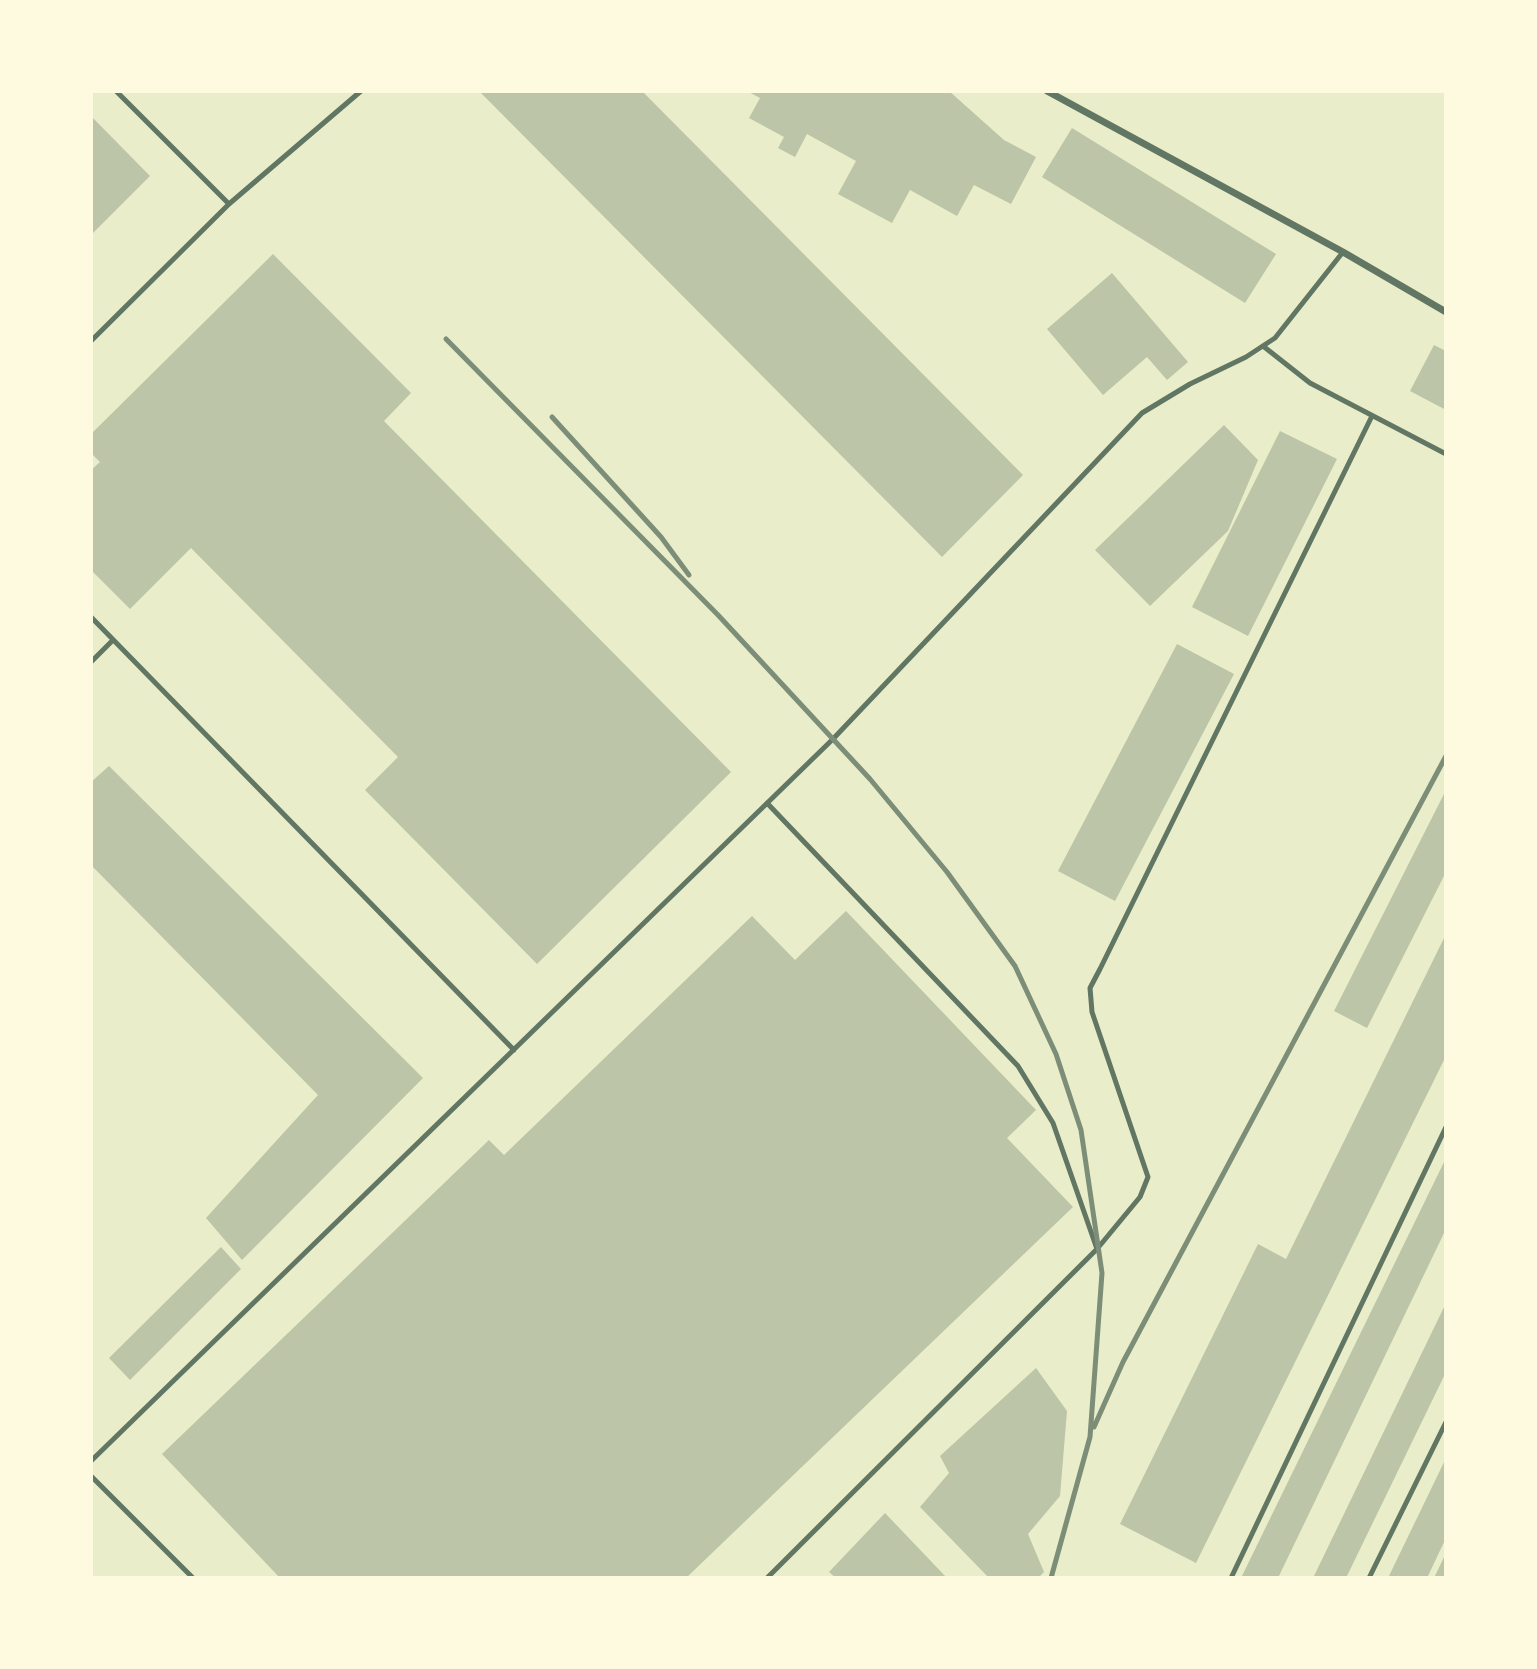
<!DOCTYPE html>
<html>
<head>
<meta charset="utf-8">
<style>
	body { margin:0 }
	#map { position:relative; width:1537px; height:1669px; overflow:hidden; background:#e9edc9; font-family:Raleway,sans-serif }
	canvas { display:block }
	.frame { position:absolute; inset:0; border:93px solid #fefae0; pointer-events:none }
</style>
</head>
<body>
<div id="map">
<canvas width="1537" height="1669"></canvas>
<div class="frame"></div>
</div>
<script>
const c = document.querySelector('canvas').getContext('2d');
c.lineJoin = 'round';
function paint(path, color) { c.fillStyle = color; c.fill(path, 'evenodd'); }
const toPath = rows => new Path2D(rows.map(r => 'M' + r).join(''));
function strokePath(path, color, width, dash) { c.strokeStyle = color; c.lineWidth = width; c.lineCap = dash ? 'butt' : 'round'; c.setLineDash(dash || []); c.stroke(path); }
paint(toPath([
	[479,91,642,91,1023,475,942,557],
	[747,91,949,91,1004,140,1036,157,1011,204,974,185,957,216,910,190,892,223,838,194,856,161,807,134,795,157,778,148,784,137,749,118,760,98],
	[91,116,150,176,91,235],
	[1072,128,1276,254,1245,303,1042,177],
	[273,254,411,393,384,421,731,772,537,964,365,790,398,757,191,548,130,609,91,570,91,470,100,462,91,453,91,434],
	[1112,273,1188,362,1167,380,1147,357,1103,395,1047,329],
	[1434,345,1446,351,1446,410,1410,391],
	[1224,425,1258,460,1228,531,1150,606,1095,550],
	[1280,431,1337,459,1248,636,1192,607],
	[1177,644,1234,674,1115,901,1058,871],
	[109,766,423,1078,242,1260,206,1218,318,1095,91,865,91,782],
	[1446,790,1446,872,1367,1028,1334,1011],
	[846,911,1036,1110,1007,1138,1073,1207,686,1578,280,1578,162,1454,489,1140,504,1155,752,916,795,960],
	[1446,934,1446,1056,1196,1563,1120,1524,1258,1244,1286,1259],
	[1446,1158,1446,1229,1278,1578,1241,1578],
	[221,1247,241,1269,130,1380,109,1358],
	[1446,1303,1446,1372,1346,1578,1313,1578],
	[1036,1368,1067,1411,1060,1496,1028,1534,1044,1572,1038,1578,989,1578,920,1507,949,1473,940,1456],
	[1446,1458,1446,1538,1427,1578,1388,1578],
	[885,1513,947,1578,836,1578,829,1572],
	[1446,1553,1446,1578,1434,1578]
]), '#bcc5a7');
strokePath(toPath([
	[116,91,229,204],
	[91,341,229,204,361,91],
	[1263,346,1310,383,1446,454],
	[91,617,514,1050],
	[91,662,113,640],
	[767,803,1018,1066,1053,1123,1097,1249],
	[91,1461,833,739,1142,413,1190,384,1246,357,1275,338,1343,252],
	[91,1476,193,1578],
	[767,1578,1097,1249,1140,1197,1148,1177,1092,1012,1090,988,1100,969,1372,416],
	[1231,1578,1446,1127],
	[1369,1578,1446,1422]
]), '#617663', 5);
strokePath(toPath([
	[1047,91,1343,252,1446,312]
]), '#617663', 7);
strokePath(toPath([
	[446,339,718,615,870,779,947,872,1015,966,1056,1054,1081,1130,1102,1273,1090,1437,1051,1578],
	[552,417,661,537,689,575],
	[1094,1427,1123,1362,1446,756]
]), '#7c8e77', 5);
</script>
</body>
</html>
